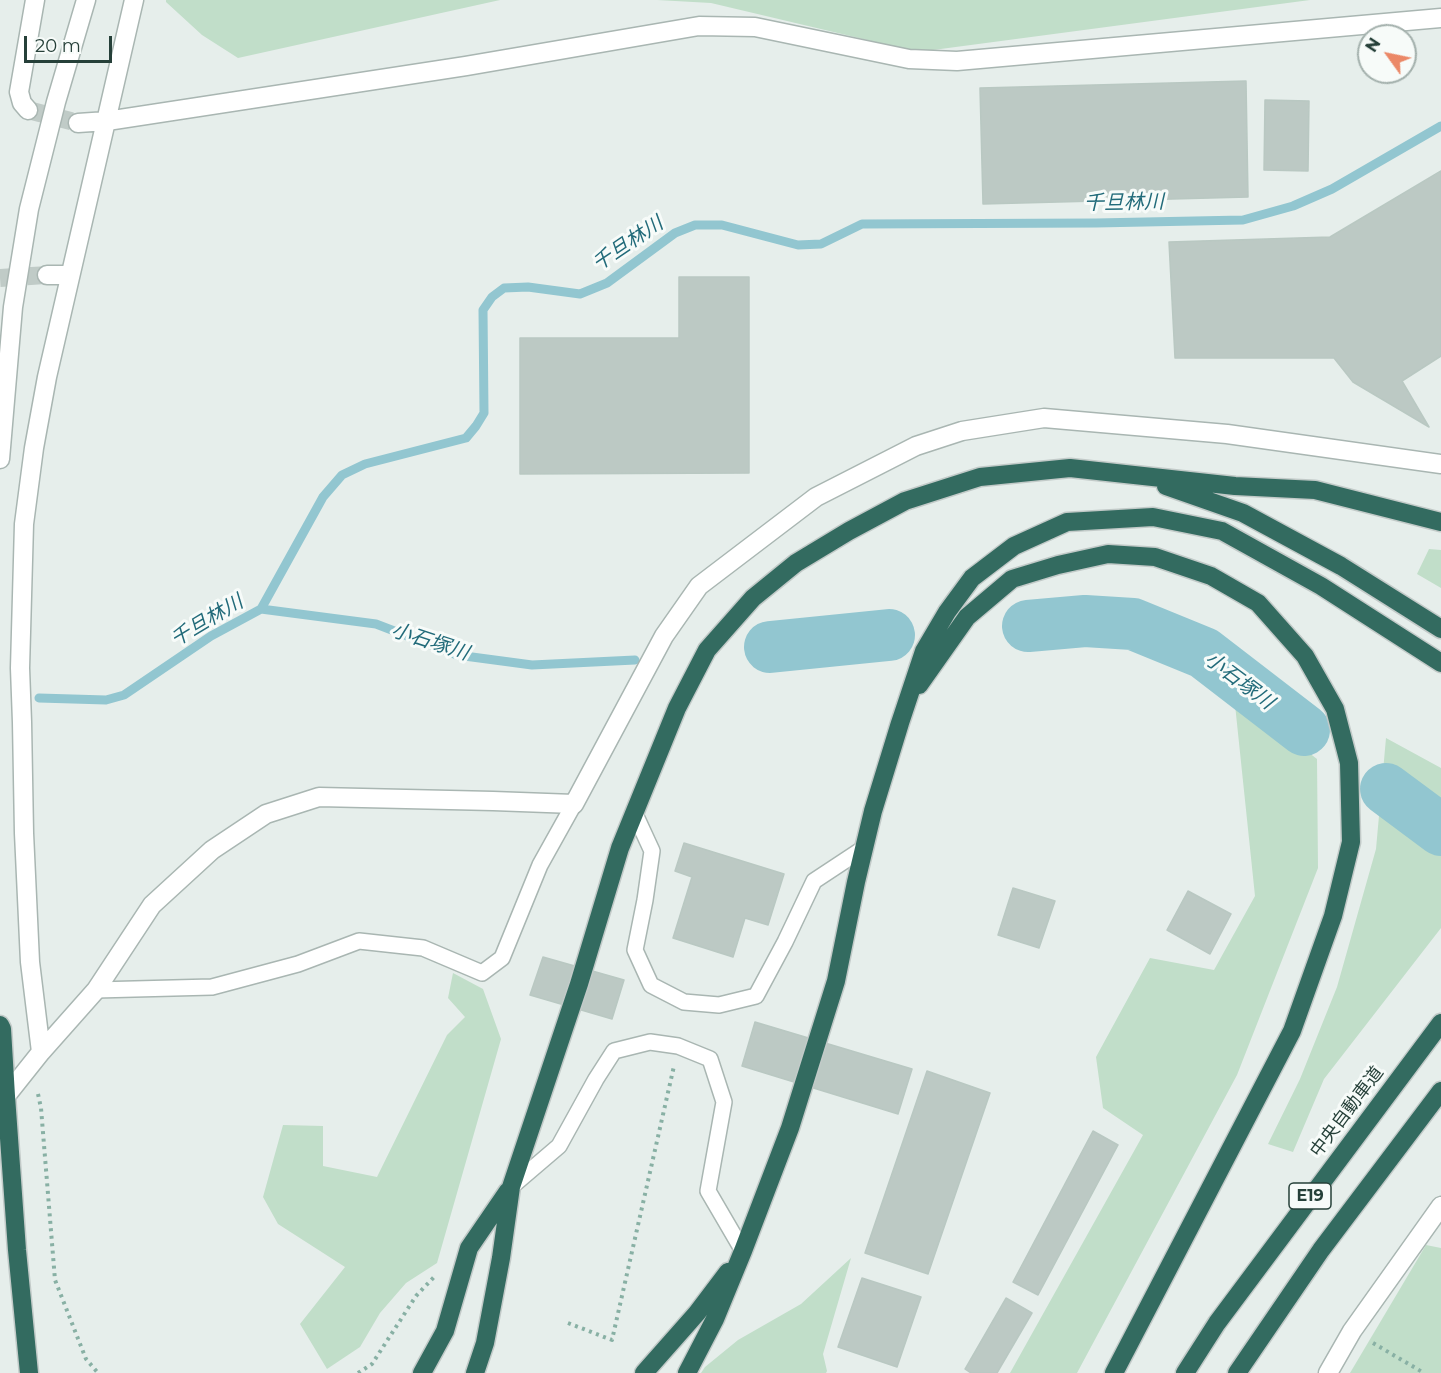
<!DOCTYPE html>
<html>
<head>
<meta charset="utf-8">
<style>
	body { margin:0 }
	#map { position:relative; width:1441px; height:1373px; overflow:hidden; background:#e6eeeb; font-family:Montserrat,sans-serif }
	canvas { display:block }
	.north { position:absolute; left:1357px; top:24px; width:60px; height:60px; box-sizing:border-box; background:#f7fbf9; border:2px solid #a3b0ac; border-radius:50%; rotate:303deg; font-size:16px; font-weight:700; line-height:24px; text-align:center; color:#264039 }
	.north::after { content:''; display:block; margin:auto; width:21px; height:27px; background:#eb8867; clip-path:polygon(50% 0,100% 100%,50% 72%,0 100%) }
	.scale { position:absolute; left:24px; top:36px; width:88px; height:27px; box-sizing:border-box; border:3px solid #264039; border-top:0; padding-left:8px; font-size:18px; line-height:21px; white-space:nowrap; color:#264039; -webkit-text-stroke:4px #f7fbf9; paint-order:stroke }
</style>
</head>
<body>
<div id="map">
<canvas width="1441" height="1373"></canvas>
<div class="north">N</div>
<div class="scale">20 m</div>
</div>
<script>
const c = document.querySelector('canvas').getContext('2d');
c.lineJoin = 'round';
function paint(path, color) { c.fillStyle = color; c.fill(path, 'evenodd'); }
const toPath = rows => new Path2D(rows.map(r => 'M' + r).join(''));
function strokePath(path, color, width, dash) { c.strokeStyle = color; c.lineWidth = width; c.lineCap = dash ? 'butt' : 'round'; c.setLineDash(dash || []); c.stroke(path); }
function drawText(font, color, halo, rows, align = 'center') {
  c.font = font + ' Montserrat,"Noto Sans JP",sans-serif'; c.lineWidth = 6; c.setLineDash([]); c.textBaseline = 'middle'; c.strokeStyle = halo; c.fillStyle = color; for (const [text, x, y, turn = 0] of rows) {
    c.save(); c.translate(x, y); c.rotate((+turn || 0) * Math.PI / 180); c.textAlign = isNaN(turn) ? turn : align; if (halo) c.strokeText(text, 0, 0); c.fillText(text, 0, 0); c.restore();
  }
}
paint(toPath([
	[166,0,500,0,238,58,202,35,166,2],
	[657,0,1310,0,918,52,711,3],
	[1429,549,1441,550,1441,588,1417,574],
	[1234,695,1317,759,1318,868,1237,1075,1077,1373,1010,1373,1143,1135,1103,1108,1096,1057,1150,958,1214,970,1255,896],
	[1386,738,1441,768,1441,928,1324,1079,1293,1152,1268,1144,1300,1079,1337,987,1376,849],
	[453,973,483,989,501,1039,437,1263,406,1283,380,1313,360,1347,327,1369,300,1324,345,1267,278,1224,263,1197,283,1125,323,1126,323,1166,377,1177,447,1035,465,1017,448,998],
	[1426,1245,1441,1248,1441,1373,1350,1373],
	[851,1258,823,1354,827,1371,826,1373,701,1373,705,1367,738,1340,801,1304]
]), '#c1dec9');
strokePath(toPath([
	[261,609,376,624,457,655,532,665,635,660],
	[39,698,106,700,124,695,211,636,261,609,323,497,342,475,365,464,466,438,476,426,484,413,483,310,492,297,504,288,528,287,580,294,607,283,675,233,695,225,722,225,798,245,821,244,862,224,1096,223,1243,220,1293,206,1332,189,1441,126]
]), '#92c6d0', 9);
strokePath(toPath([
	[1028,626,1085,621,1133,624,1204,653,1304,730],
	[770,647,889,635],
	[1386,789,1441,830]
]), '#92c6d0', 52);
const building = toPath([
	[1246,81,1248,197,983,204,980,88,1246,81],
	[1265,100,1309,101,1308,171,1264,170,1265,100],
	[1441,171,1441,356,1402,381,1429,427,1353,382,1334,358,1175,358,1169,242,1330,237,1441,171],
	[679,277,749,277,749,473,520,474,520,338,679,338,679,277],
	[684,843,784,874,768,925,745,918,733,957,673,938,692,877,675,871,684,843],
	[1013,888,1055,901,1039,948,998,935,1013,888],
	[1188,891,1231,914,1210,954,1167,930,1188,891],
	[543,957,624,980,612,1019,530,995,543,957],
	[755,1022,912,1069,898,1114,742,1066,755,1022],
	[927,1071,990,1093,928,1274,865,1253,927,1071],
	[1093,1131,1118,1145,1038,1295,1013,1282,1093,1131],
	[862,1278,921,1297,897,1367,838,1347,862,1278],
	[1006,1298,1032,1313,997,1373,971,1373,965,1369,1006,1298]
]);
paint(building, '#bcc9c4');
strokePath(building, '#b9c8c2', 1.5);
strokePath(toPath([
	[28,110,78,123],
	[0,278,47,275]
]), '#c0cbc7', 18, [18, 9]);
const lane = toPath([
	[634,812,652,851,645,900,635,950,651,985,684,1002,719,1005,756,996,785,942,814,881,864,848],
	[96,990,212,987,298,964,359,941,423,948,482,973,502,958,540,865,574,804],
	[511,1187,559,1146,596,1079,614,1051,650,1042,678,1046,710,1059,724,1102,708,1191,743,1251]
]);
const street = toPath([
	[28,110,22,103,19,92,35,0],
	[78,123,107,121,466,66,699,26,755,27,909,59,957,61,1441,18],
	[47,275,70,275],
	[0,459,13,307,29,209,56,102,86,0],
	[41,1052,30,962,24,833,22,722,20,668,24,524,34,448,47,377,134,0],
	[1,1106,6,1096,41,1052,96,990,152,905,212,850,266,814,319,797,493,801,574,804,664,636,699,586,816,497,916,446,962,431,1044,418,1227,434,1441,464],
	[1328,1373,1352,1331,1441,1206]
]);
const highway = toPath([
	[1166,486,1243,513,1341,566,1441,629],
	[919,685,967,617,1012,579,1058,565,1108,554,1155,557,1211,576,1258,603,1305,656,1335,709,1349,763,1351,842,1333,916,1292,1031,1114,1373],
	[0,1025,2,1029,6,1096,17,1250,29,1373],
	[422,1373,445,1331,469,1248,508,1191],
	[475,1373,485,1343,501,1258,511,1187,579,984,620,848,677,708,707,650,753,598,796,563,849,531,905,501,980,477,1070,468,1235,486,1315,490,1441,522],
	[644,1373,697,1313,728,1272],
	[687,1373,715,1319,743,1251,790,1128,836,981,856,882,873,811,900,723,924,651,947,612,972,578,1014,546,1067,522,1153,517,1222,531,1321,586,1441,663],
	[1185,1373,1217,1323,1441,1023],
	[1237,1373,1321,1250,1441,1091]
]);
strokePath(lane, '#a9b6b2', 18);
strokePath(street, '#a9b6b2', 21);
strokePath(highway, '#c2cac8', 21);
strokePath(toPath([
	[38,1094,41,1108,55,1280,86,1359,98,1373],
	[568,1323,612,1340,674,1066],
	[1373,1343,1424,1373],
	[358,1373,372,1364,416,1296,434,1277]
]), '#88b0a4', 4, [3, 4.5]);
strokePath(lane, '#fff', 15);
strokePath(street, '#fff', 18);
strokePath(highway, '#336b60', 18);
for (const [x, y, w] of [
	[1310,1196,42]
]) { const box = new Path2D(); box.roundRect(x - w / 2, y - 13, w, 26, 4.5); c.fillStyle = '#f7fbf9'; c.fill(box); strokePath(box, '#264039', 1.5); }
drawText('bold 16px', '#264039', null, [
	["E19",1310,1196]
]);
drawText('18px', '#264039', '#f7fbf9', [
	["中央自動車道",1347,1112,-53]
]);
drawText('italic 20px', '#226b7a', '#f7fbf9', [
	["千旦林川",1124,203,-1],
	["千旦林川",628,244,-34],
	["千旦林川",207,621,-31],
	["小石塚川",430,642,18],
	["小石塚川",1239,681,37]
]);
</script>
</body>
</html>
